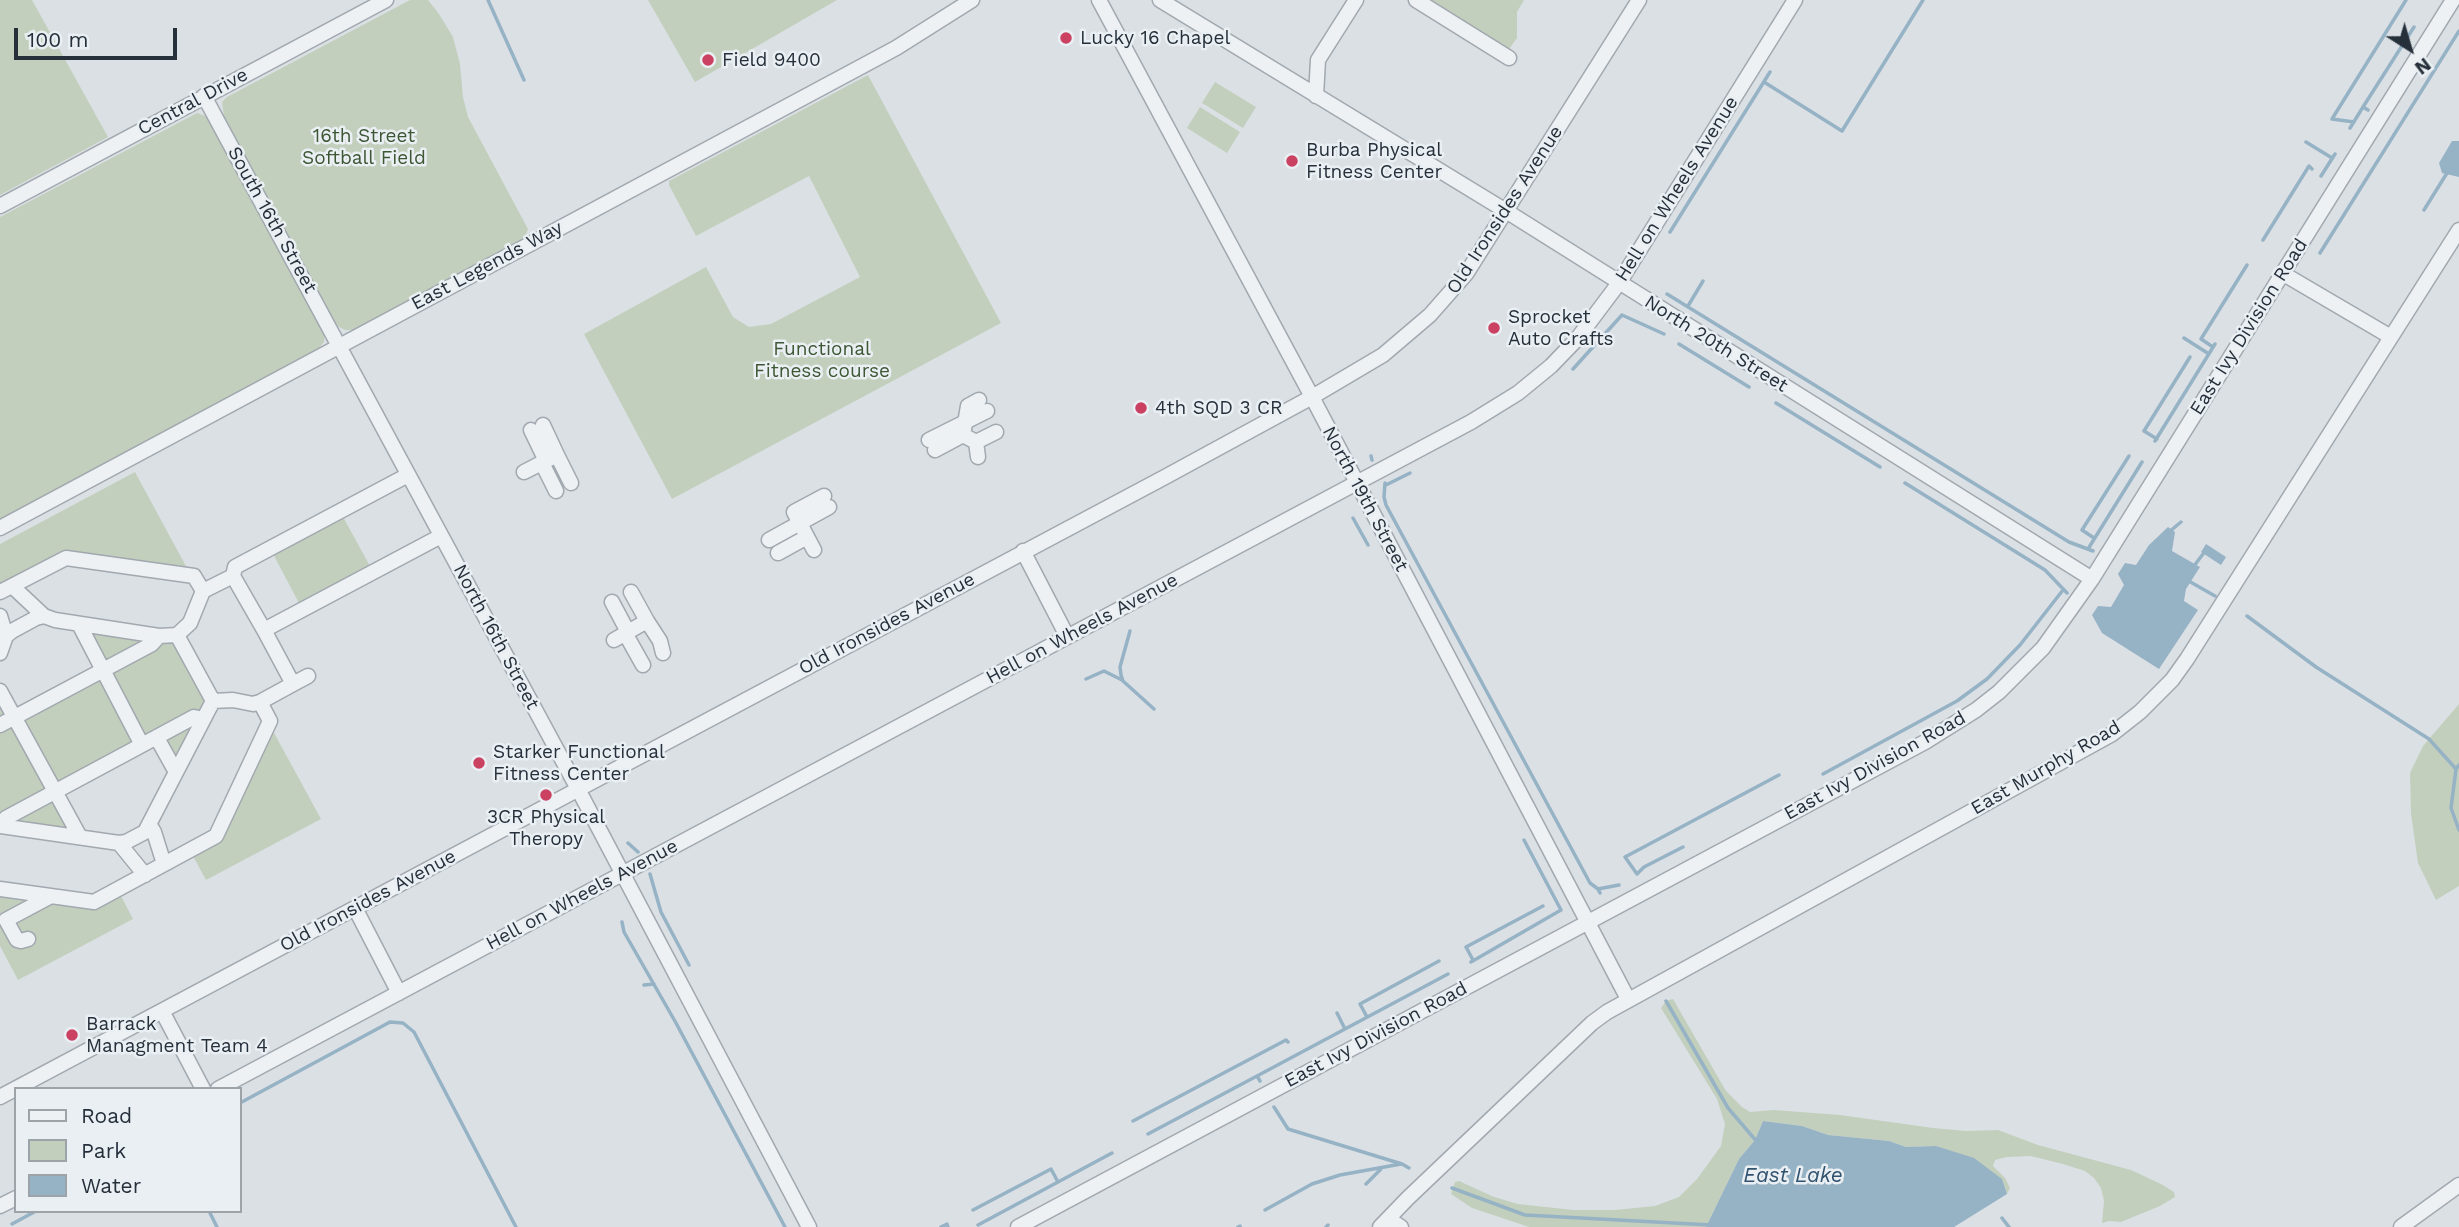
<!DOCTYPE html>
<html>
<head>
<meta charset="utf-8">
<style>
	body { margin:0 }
	#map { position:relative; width:2459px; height:1227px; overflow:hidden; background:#dbe0e5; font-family:"Work Sans",sans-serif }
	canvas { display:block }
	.legend { position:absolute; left:14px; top:1087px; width:228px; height:126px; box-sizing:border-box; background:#eaeff3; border:2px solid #9ca3a9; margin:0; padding:9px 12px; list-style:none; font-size:21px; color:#26303b }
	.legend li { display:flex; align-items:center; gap:14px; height:35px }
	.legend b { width:35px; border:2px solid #9ca3a9 }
	.north { position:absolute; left:2375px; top:14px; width:70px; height:70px; -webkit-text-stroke:5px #eaeff3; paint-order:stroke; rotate:143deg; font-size:19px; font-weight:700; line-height:28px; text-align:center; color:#26303b }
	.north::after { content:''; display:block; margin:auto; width:24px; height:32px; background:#26303b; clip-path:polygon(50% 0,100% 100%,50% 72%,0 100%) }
	.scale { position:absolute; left:14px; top:28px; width:163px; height:32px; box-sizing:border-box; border:4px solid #26303b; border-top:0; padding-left:9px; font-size:21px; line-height:24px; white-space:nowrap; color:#26303b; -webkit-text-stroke:5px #eaeff3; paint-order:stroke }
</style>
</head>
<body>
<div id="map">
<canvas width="2459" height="1227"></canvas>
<ul class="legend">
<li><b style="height:9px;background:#eef1f4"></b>Road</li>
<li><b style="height:19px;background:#c3cfbd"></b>Park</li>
<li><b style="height:19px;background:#96b2c5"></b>Water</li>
</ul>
<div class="north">N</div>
<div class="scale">100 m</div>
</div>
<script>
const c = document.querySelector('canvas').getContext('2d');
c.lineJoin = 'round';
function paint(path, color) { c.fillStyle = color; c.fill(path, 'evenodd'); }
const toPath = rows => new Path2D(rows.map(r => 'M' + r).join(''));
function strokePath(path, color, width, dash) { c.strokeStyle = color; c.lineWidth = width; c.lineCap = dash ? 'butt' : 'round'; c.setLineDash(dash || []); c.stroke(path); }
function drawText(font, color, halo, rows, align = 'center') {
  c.font = font + ' "Work Sans",sans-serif'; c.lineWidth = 5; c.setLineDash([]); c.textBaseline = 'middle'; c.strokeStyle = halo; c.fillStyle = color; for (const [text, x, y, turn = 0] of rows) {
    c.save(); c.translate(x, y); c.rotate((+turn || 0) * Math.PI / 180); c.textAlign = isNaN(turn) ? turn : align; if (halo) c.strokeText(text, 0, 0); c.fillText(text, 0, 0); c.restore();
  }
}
paint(toPath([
	[0,0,32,0,108,137,0,195],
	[410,0,428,0,439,14,453,37,460,64,463,97,468,117,528,229,525,237,376,318,353,330,345,330,339,327,334,321,224,116,222,102,227,97],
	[648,0,837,0,695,82],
	[1424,0,1524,0,1517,12,1517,38,1507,52],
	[868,75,1001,323,672,499,584,334,706,267,733,317,749,327,771,324,860,277,809,176,696,236,669,185,669,181],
	[1215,82,1256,107,1243,128,1202,103],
	[1200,107,1240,132,1227,153,1187,128],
	[197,113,211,118,325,332,324,342,317,350,0,519,0,217],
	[135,472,187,568,63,555,0,588,0,544],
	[342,515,371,568,300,605,272,552],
	[85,630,174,641,205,699,204,704,177,762,158,733,51,789,72,829,0,821,0,696,13,720,107,671],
	[2459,704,2459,886,2436,900,2418,863,2411,814,2410,773,2423,746],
	[273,731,321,819,206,880,192,854,217,840],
	[0,893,96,905,120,894,133,919,18,980,0,946],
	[1673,999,1726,1091,1742,1107,1750,1112,1774,1110,1840,1115,1933,1128,1966,1131,1998,1130,2038,1145,2131,1170,2161,1184,2174,1192,2175,1197,2160,1206,2121,1222,2109,1221,2102,1223,2104,1201,2101,1188,2094,1178,2085,1171,2063,1164,2031,1156,2007,1157,1995,1160,1993,1166,2005,1178,2010,1188,2007,1194,2002,1179,1937,1146,1906,1147,1889,1141,1828,1135,1802,1126,1763,1121,1755,1140,1739,1159,1706,1227,1529,1227,1472,1208,1451,1194,1455,1182,1459,1181,1494,1197,1518,1204,1573,1210,1615,1210,1655,1206,1679,1197,1697,1179,1721,1146,1725,1124,1717,1099,1661,1008,1666,1001]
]), '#c3cfbd');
paint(toPath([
	[2452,141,2459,141,2459,177,2442,173,2439,163],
	[2168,527,2175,532,2172,551,2200,567,2186,589,2184,601,2198,610,2159,669,2102,633,2092,615,2098,606,2111,607,2124,585,2118,574,2125,563,2136,565,2149,545],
	[2206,544,2226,557,2221,565,2201,552],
	[1763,1121,1802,1126,1828,1135,1889,1141,1906,1147,1936,1146,1974,1158,2002,1179,2007,1194,1954,1227,1706,1227,1739,1159,1755,1140]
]), '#96b2c5');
strokePath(toPath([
	[488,0,524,80],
	[1764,82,1842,131,1923,0],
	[2368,110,2363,107,2414,27],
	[2354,122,2332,119,2406,0],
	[2350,128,2363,107],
	[2306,142,2332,158],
	[2321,176,2335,154],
	[2424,210,2447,173],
	[1670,232,1770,72],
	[2263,240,2309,166,2312,169],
	[2320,253,2459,31],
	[1667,294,2069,542,2093,551],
	[1688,306,1703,281],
	[2184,338,2209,354],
	[1679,344,1749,387],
	[2213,347,2201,339,2247,265],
	[1573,369,1622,315,1664,334],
	[1776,403,1880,467],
	[2157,439,2144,431,2190,357],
	[2155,441,2215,344],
	[1371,456,1372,460],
	[1385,483,1384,497,1386,505,1590,883,1598,889],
	[1905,483,2045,570,2067,593],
	[1386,485,1410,473],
	[1353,518,1368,545],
	[2169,532,2181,522],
	[2094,538,2082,530,2129,456],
	[2088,549,2142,462],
	[2194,566,2203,554],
	[2187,580,2215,596],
	[2247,616,2316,667,2429,739,2456,769],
	[1130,631,1120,667,1121,675,1123,681,1154,709],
	[1086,679,1104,671,1122,680],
	[2459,765,2456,769,2451,808,2459,830],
	[1823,774,1957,701,1987,679,2020,645,2063,590],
	[628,843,638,852],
	[650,874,661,912,689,965],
	[1637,874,1625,857,1779,775],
	[1637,874,1644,867,1683,847],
	[1600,893,1598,889,1619,885],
	[622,922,624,932,676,1023,785,1227],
	[1473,960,1466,947,1543,906],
	[1471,962,1561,910,1524,840],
	[644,985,654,984],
	[1666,1001,1728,1108,1758,1143],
	[1337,1013,1345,1029],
	[1367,1017,1360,1004,1439,961],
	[1260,1081,1257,1076,1448,974],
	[240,1103,390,1022,403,1023,414,1032,516,1227],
	[1274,1107,1288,1129,1402,1164,1409,1168],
	[1133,1121,1286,1040,1288,1042],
	[1148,1134,1257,1076],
	[1366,1184,1381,1169],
	[1452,1188,1525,1215,1711,1225],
	[973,1210,1051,1169,1058,1182],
	[1265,1210,1312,1184,1340,1175,1401,1164],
	[209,1211,217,1227],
	[2002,1218,2009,1227],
	[12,1224,36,1211],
	[978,1225,1112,1153],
	[941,1227,947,1224,948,1227],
	[1238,1227,1240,1226],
	[1326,1227,1328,1225]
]), '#96b2c5', 3.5);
const minor = toPath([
	[1099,0,1311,395,1628,999],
	[1160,0,1506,211,2092,579],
	[1416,0,1509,58],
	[204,96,578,789,809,1227],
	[1316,96,1318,60,1356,0],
	[0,206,386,0],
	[2282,273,2391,337],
	[543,425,557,455],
	[531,430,546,461],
	[929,440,987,411],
	[976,442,996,432],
	[935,450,963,435],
	[978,457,976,442,963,435,968,406,979,400],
	[542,463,556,491],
	[524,472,557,455,571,483],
	[0,528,896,48,972,0],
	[769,540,829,507],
	[814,550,794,512,824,496],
	[1023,551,1067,636],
	[778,553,807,537],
	[233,576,235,567,408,475],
	[12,586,44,616],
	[203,591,233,576,264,630,441,536],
	[0,592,66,558,194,576,203,591,190,623,177,635],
	[612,602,628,632],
	[0,616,6,636],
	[647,621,660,641,663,653],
	[79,624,142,745],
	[625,633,643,665],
	[614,640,647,621,631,592],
	[0,653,6,636,12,631,36,618,44,616,55,620,159,636,177,635,213,701,145,832,126,842,119,843,0,826],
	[293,684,308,676],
	[0,691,80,837],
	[260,702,293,684,264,630],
	[0,725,152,644,159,636],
	[157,738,176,772],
	[149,824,154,832,164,864],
	[0,826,6,818,194,717,203,719],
	[119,843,145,875],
	[0,889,94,902,216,836,270,721,260,702,253,704,233,700,213,701],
	[355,908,399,993],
	[28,939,21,941,17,940,6,920,51,896],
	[162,1011,203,1089],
	[218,1089,1471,422,1518,393,1551,366,1577,339,1619,283,1795,0],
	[0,1097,1165,477,1312,397,1383,355,1430,315,1466,274,1639,0],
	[0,1206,16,1198],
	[1389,1219,1401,1227],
	[1018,1227,1925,742,1976,710,1999,692,2043,648,2092,579,2453,0],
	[1380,1227,1408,1198,1592,1023,1607,1012,2112,734,2140,712,2172,680,2187,659,2459,230],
	[2401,1227,2459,1185]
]);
strokePath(minor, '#a1a8af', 17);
strokePath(minor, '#eef1f4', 14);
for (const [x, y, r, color] of [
	[1066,38,7,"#ca4162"],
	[708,60,7,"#ca4162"],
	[1292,161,7,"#ca4162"],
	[1494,328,7,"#ca4162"],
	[1141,408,7,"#ca4162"],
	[479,763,7,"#ca4162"],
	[546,795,7,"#ca4162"],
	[72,1035,7,"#ca4162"]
]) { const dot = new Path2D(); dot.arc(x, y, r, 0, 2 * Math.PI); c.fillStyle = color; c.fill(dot); strokePath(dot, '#eaeff3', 2.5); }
drawText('19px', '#26303b', '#eaeff3', [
	["Lucky 16 Chapel",1080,38],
	["Field 9400",722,60],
	["Burba Physical",1306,150],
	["Fitness Center",1306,172],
	["Sprocket",1508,317],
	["Auto Crafts",1508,339],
	["4th SQD 3 CR",1155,408],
	["Starker Functional",493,752],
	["Fitness Center",493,774],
	["3CR Physical",546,817,"center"],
	["Theropy",546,839,"center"],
	["Barrack",86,1024],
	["Managment Team 4",86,1046]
], 'left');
drawText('19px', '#26303b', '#eaeff3', [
	["Central Drive",193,102,-28],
	["Hell on Wheels Avenue",1677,189,-58],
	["Old Ironsides Avenue",1505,210,-57],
	["South 16th Street",272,220,61],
	["East Legends Way",487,266,-28],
	["East Ivy Division Road",2249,327,-58],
	["North 20th Street",1716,344,32],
	["North 19th Street",1365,499,62],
	["Old Ironsides Avenue",887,624,-28],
	["Hell on Wheels Avenue",1082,629,-28],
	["North 16th Street",496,637,62],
	["East Ivy Division Road",1875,766,-29],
	["East Murphy Road",2046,768,-30],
	["Hell on Wheels Avenue",582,895,-28],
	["Old Ironsides Avenue",368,901,-28],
	["East Ivy Division Road",1376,1035,-28]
]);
drawText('19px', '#3d5633', '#eaeff3', [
	["16th Street",364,136],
	["Softball Field",364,158],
	["Functional",822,349],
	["Fitness course",822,371]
]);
drawText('italic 21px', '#31526e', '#eaeff3', [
	["East Lake",1793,1176]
]);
</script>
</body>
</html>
